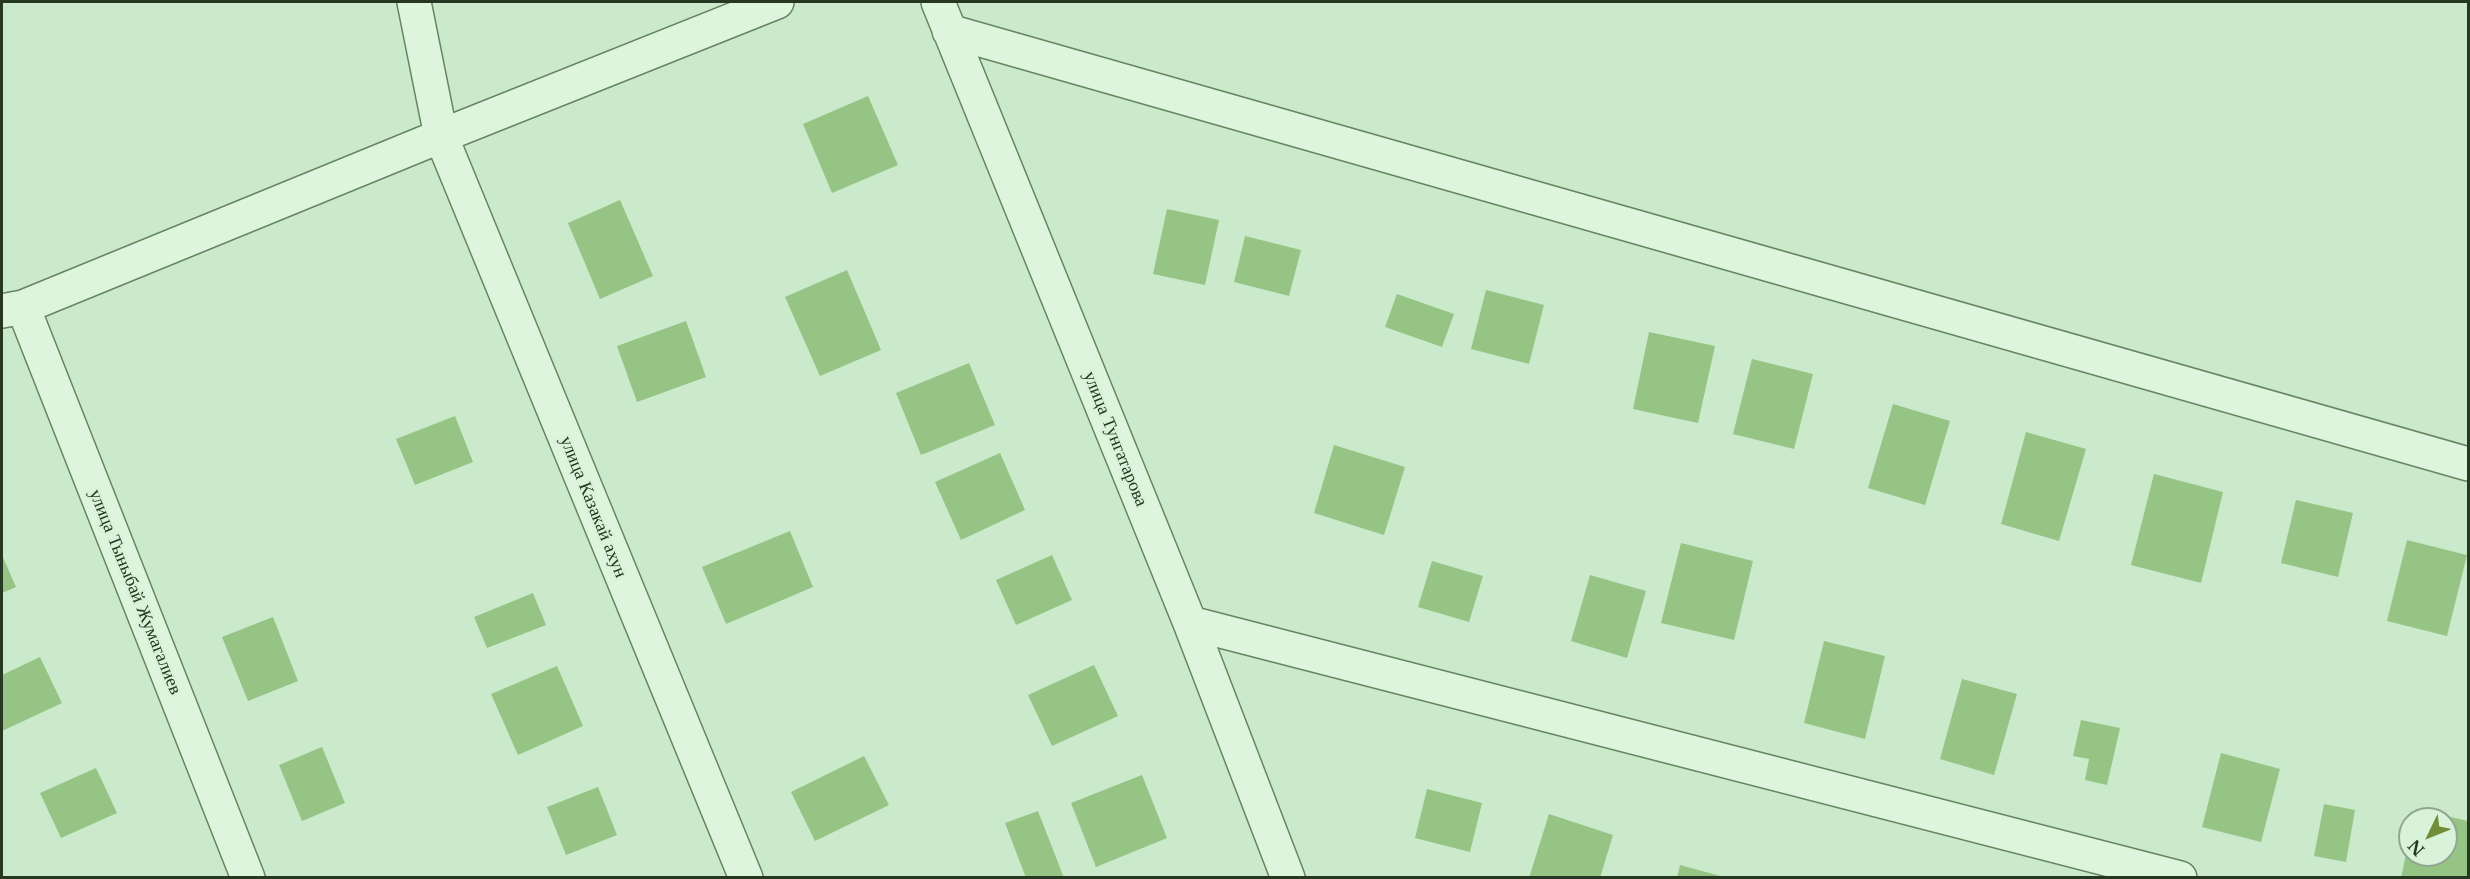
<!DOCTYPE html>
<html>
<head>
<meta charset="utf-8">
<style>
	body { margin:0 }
	#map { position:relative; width:2470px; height:879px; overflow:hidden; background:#caeacb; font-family:"Libre Baskerville",serif }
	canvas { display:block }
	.frame { position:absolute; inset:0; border:3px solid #263722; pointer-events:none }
	.north { position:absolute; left:2398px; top:807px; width:60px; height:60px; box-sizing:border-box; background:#d9f2da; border:2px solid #91a790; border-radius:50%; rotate:227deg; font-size:16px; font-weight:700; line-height:24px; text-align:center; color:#263722 }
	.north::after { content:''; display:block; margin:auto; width:21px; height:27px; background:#728d37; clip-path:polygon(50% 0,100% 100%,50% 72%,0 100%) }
</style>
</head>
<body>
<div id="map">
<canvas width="2470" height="879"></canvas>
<div class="frame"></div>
<div class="north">N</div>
</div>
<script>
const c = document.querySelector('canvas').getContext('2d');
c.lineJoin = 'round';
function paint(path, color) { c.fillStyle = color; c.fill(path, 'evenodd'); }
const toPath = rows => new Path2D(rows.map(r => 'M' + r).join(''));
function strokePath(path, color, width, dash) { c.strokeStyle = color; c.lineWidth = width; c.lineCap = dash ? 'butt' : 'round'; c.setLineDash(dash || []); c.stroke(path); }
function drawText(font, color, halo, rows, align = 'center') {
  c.font = font + ' "Libre Baskerville",serif'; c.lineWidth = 5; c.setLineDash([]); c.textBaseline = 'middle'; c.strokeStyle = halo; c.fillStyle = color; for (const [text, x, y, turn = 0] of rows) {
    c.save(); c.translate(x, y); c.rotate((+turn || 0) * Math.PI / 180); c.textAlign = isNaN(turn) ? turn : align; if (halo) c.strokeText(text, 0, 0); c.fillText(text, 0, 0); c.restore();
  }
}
paint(toPath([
	[868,96,898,165,832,193,803,124],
	[620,200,653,276,600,299,568,223],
	[1167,209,1219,220,1205,285,1153,274],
	[1245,236,1301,250,1289,296,1234,282],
	[847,270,881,350,820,376,785,297],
	[1486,290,1544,305,1529,364,1471,349],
	[1397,294,1454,314,1442,347,1385,327],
	[686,321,706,377,637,402,617,346],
	[1649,332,1715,346,1698,423,1633,409],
	[1752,359,1813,374,1794,449,1733,434],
	[969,363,995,425,921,455,896,393],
	[1893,404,1950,421,1925,505,1868,488],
	[455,416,473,462,415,485,396,439],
	[2026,432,2086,449,2059,541,2001,524],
	[1334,445,1405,467,1384,535,1314,513],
	[1000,453,1025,510,961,540,935,482],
	[2154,474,2223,492,2201,583,2131,565],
	[2296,500,2353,513,2338,577,2281,563],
	[790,531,813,587,726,624,702,567],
	[2407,540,2467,555,2447,636,2387,621],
	[1681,543,1753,561,1734,640,1661,623],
	[2,555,16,587,2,593],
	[1052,555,1072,600,1016,625,996,580],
	[1432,561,1483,576,1469,622,1418,607],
	[1590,575,1646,591,1627,658,1571,641],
	[533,593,546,625,487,648,474,617],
	[273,617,298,681,248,701,222,637],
	[1824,641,1885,656,1865,739,1804,723],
	[40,657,62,703,2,731,2,675],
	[1094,665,1118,716,1052,746,1028,695],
	[557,666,583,726,518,755,491,694],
	[1962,679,2017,694,1994,775,1940,759],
	[2081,720,2120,728,2107,785,2085,780,2089,759,2073,756],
	[322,747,345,803,302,821,279,765],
	[2221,753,2280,769,2261,842,2202,827],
	[864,756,889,805,815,841,791,792],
	[96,768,117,813,61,838,40,793],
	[1142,775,1167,838,1096,867,1071,803],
	[598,787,617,835,566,855,547,807],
	[1427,789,1482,803,1470,852,1415,838],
	[2324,804,2355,810,2346,862,2314,856],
	[2416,809,2468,821,2467,878,2401,878,2409,840,2410,855,2446,855,2446,819,2414,819],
	[1038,811,1064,878,1026,878,1005,823],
	[1549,814,1613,835,1600,878,1529,878],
	[1680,865,1724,877,1724,878,1677,878]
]), '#95c485');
const street = toPath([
	[414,2,441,136,746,878],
	[938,2,1190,623,1288,878],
	[949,31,2468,464],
	[23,307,248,878],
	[2,311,23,307,441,136,777,2],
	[1190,623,2180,878]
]);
strokePath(street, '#668560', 36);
strokePath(street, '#ddf5dd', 33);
drawText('18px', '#263722', '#d9f2da', [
	["улица Тунгатарова",1115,439,68],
	["улица Казакай ахун",593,507,68],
	["улица Тыныбай Жумагалиев",135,592,68]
]);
</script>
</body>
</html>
